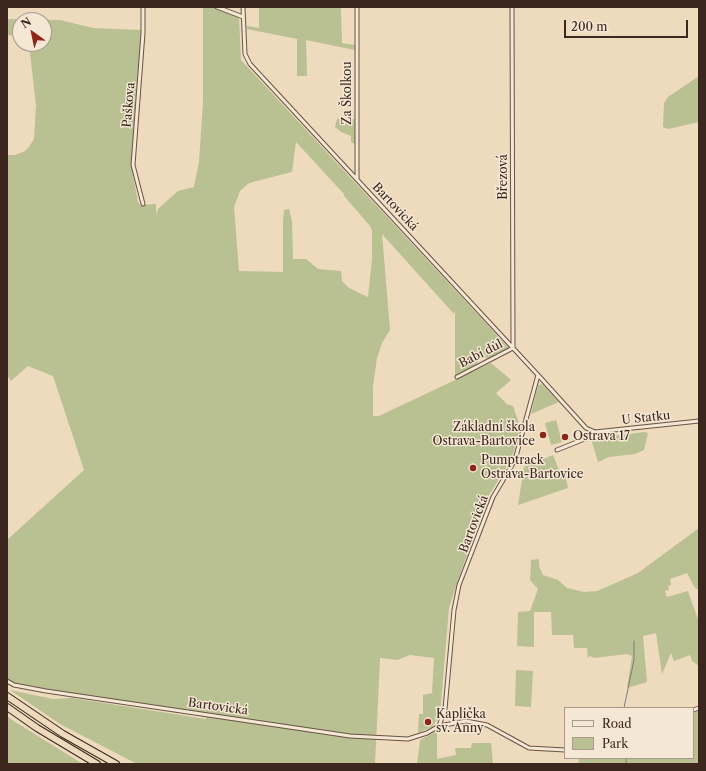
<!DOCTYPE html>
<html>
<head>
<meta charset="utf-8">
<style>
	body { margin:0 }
	#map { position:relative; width:706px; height:771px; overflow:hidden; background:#eedabd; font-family:"Libre Caslon Text",serif }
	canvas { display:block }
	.frame { position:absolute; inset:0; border:8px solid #3d261d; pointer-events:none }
	.legend { position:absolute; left:564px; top:707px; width:130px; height:52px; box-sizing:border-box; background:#f4e7d4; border:1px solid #ab9a8b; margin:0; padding:5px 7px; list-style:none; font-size:12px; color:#3d261d }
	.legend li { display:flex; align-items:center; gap:8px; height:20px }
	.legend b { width:20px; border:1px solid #ab9a8b }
	.north { position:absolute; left:12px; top:12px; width:40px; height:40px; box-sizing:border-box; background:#f4e7d4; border:1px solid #ab9a8b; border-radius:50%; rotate:327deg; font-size:11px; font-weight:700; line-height:16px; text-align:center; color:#3d261d }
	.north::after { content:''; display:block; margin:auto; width:14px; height:18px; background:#8f2418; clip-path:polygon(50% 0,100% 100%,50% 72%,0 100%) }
	.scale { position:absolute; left:564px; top:20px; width:124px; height:18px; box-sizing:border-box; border:2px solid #3d261d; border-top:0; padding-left:5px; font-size:12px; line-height:14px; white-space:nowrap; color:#3d261d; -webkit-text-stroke:3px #f4e7d4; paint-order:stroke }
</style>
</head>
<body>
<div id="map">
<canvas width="706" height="771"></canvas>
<div class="frame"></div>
<ul class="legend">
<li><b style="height:5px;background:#f4e7d4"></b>Road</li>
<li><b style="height:11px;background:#b9c091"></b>Park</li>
</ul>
<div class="north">N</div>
<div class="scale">200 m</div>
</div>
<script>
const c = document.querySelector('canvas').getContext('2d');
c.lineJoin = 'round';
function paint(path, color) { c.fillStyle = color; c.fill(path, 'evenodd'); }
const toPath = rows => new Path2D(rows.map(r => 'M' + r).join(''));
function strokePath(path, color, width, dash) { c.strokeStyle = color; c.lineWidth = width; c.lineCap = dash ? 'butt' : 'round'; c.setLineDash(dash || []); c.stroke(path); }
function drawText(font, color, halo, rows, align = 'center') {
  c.font = font + ' "Libre Caslon Text",serif'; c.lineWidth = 3; c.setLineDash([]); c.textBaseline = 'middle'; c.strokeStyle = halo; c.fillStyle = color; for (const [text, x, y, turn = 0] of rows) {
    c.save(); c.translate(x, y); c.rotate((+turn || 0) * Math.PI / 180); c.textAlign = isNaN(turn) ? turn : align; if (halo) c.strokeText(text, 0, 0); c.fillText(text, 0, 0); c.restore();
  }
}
paint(toPath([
	[203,7,213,7,239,17,241,60,509,348,488,359,482,357,478,359,477,365,455,376,455,310,454,314,382,234,390,330,382,343,377,358,373,386,373,416,379,416,491,363,511,380,496,393,507,404,513,406,519,423,520,432,511,460,489,495,460,574,449,608,440,715,432,727,418,733,419,714,423,714,423,695,432,693,434,658,410,655,397,660,380,658,375,764,137,764,60,724,10,690,53,699,72,698,206,719,206,713,69,695,14,685,7,681,7,540,84,470,53,376,28,366,11,381,7,375,7,155,15,155,25,151,29,147,34,139,36,105,29,44,44,44,44,20,20,20,20,36,7,35,7,19,60,20,93,28,141,30,131,164,138,202,140,205,156,204,156,214,158,209,178,191,194,187,199,162,203,102],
	[296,142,344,194,344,196,370,226,372,230,372,259,368,297,349,288,342,281,341,271,318,269,306,259,293,259,292,221,289,209,284,210,283,220,283,272,239,271,234,207,240,191,249,183,292,172],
	[259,7,341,7,342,43,355,45,355,50,306,40,307,76,297,76,297,39,247,29,247,26,259,28],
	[699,76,699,122,668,129,663,127,664,103,668,97],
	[337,119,356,119,355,144,351,142,351,136,341,132,335,127],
	[542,384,559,402,531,414,538,385],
	[556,420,562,442,551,445,545,423],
	[644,432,648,433,644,450,635,454,609,457,598,462,591,439],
	[553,455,560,473,565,473,568,488,518,505,524,467],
	[699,528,699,590,695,588,687,573,670,579,671,585,668,586,669,590,665,591,667,597,688,591,699,622,699,666,692,661,690,655,674,661,671,653,662,674,656,633,643,636,647,682,627,688,632,656,627,654,594,658,590,656,588,658,587,648,574,648,573,635,552,635,551,612,534,612,534,647,517,646,518,612,530,611,538,589,530,580,531,560,539,559,539,566,543,575,558,580,567,588,584,592,597,591,638,573],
	[516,670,533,671,531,707,515,706],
	[699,710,699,764,578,764,579,758,693,758,693,713],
	[7,716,12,720,83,764,7,764],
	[437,731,437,759,456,755,455,748,471,748,472,743,491,743,493,764,417,764,420,740]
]), '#b9c091');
strokePath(toPath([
	[624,708,634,660,634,641],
	[626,758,626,764]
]), '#787d7d', 1);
const street = toPath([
	[217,7,243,17],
	[243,7,245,54,250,64,538,375,515,460,493,497,459,585,454,610,445,709,439,726],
	[357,179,357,7],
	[143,204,133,165,143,33,143,7],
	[538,375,586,428,595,432,699,421],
	[457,377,513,348,512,7],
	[557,450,587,438,595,432],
	[7,681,14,685,46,691,350,736,408,739,427,733,439,726,466,721,487,725,529,748,565,750],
	[693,710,699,708]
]);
const highway = toPath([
	[7,696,63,734,116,764],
	[7,707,37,728,97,764]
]);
strokePath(street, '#695345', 5);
strokePath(highway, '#3d261d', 8);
strokePath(street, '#f4e7d4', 3);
strokePath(highway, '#eedabd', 6);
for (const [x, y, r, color] of [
	[543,435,4,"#8f2418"],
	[565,437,4,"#8f2418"],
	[473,468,4,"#8f2418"],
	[428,722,4,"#8f2418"]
]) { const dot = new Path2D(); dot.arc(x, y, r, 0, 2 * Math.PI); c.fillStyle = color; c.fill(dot); strokePath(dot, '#f4e7d4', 1.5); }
drawText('12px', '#3d261d', '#f4e7d4', [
	["Za Školkou",348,93,-90],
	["Paškova",129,105,-85],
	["Březová",504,177,-90],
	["Bartovická",395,207,47],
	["Babí důl",481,354,-27],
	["U Statku",646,418,-6],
	["Bartovická",474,524,-69],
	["Bartovická",218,707,8]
]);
drawText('12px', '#3d261d', '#f4e7d4', [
	["Základní škola",535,428,"right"],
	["Ostrava-Bartovice",535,442,"right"],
	["Ostrava 17",573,437],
	["Pumptrack",481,461],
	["Ostrava-Bartovice",481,475],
	["Kaplička",436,715],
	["sv. Anny",436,729]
], 'left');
</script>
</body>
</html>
